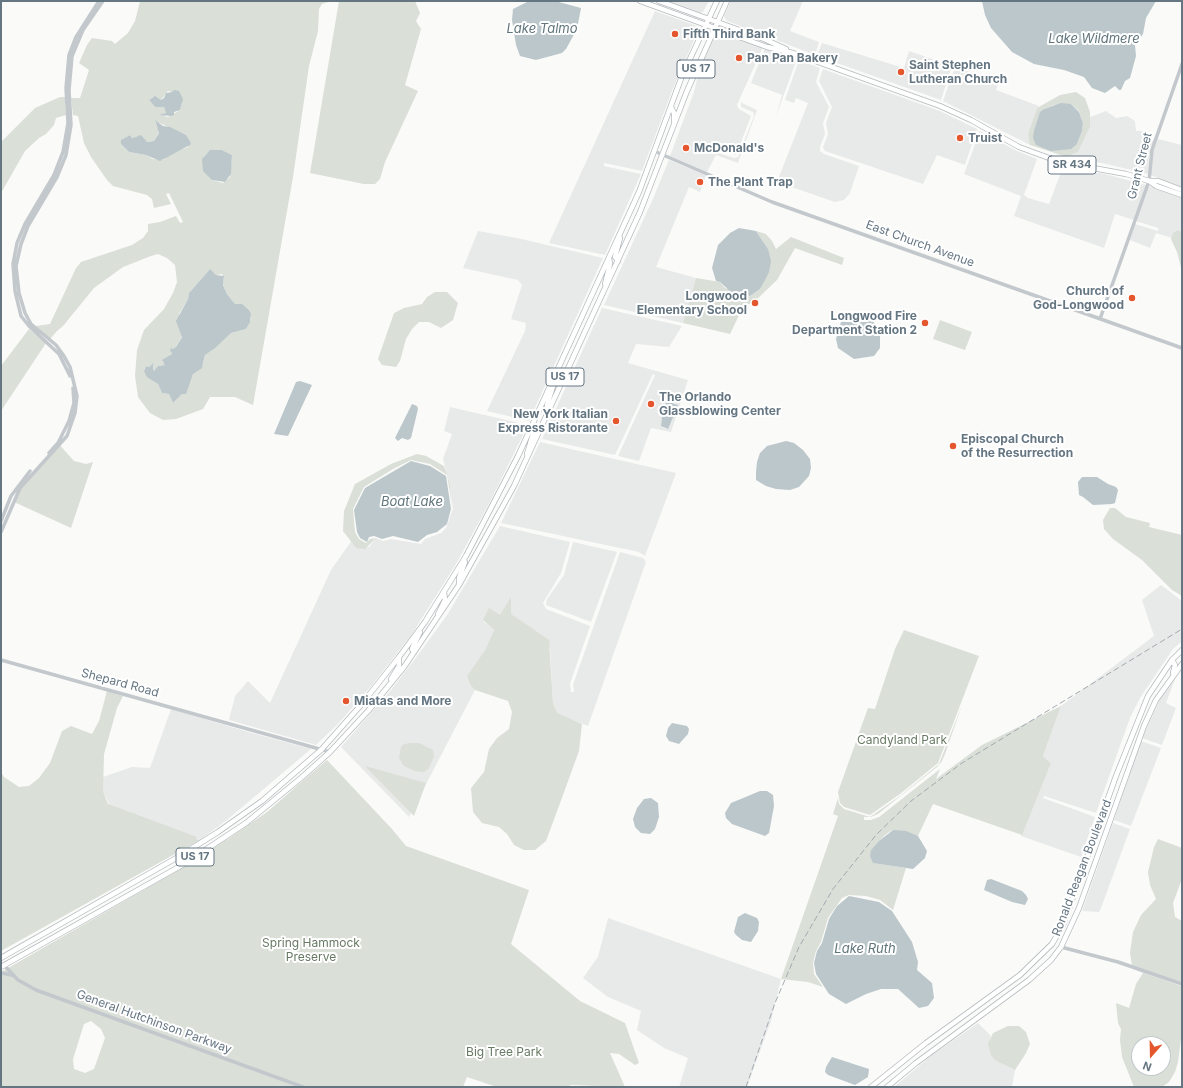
<!DOCTYPE html>
<html>
<head>
<meta charset="utf-8">
<style>
	body { margin:0 }
	#map { position:relative; width:1183px; height:1088px; overflow:hidden; background:#fafaf8; font-family:Inter,sans-serif }
	canvas { display:block }
	.frame { position:absolute; inset:0; border:2px solid #657683; pointer-events:none }
	.north { position:absolute; left:1131px; top:1036px; width:40px; height:40px; box-sizing:border-box; background:#fff; border:1px solid #c1c8cd; border-radius:50%; rotate:200deg; font-size:11px; font-weight:700; line-height:16px; text-align:center; color:#657683 }
	.north::after { content:''; display:block; margin:auto; width:14px; height:18px; background:#e4572e; clip-path:polygon(50% 0,100% 100%,50% 72%,0 100%) }
</style>
</head>
<body>
<div id="map">
<canvas width="1183" height="1088"></canvas>
<div class="frame"></div>
<div class="north">N</div>
</div>
<script>
const c = document.querySelector('canvas').getContext('2d');
c.lineJoin = 'round';
function paint(path, color) { c.fillStyle = color; c.fill(path, 'evenodd'); }
const toPath = rows => new Path2D(rows.map(r => 'M' + r).join(''));
function strokePath(path, color, width, dash) { c.strokeStyle = color; c.lineWidth = width; c.lineCap = dash ? 'butt' : 'round'; c.setLineDash(dash || []); c.stroke(path); }
function drawText(font, color, halo, rows, align = 'center') {
  c.font = font + ' Inter,sans-serif'; c.lineWidth = 4; c.setLineDash([]); c.textBaseline = 'middle'; c.strokeStyle = halo; c.fillStyle = color; for (const [text, x, y, turn = 0] of rows) {
    c.save(); c.translate(x, y); c.rotate((+turn || 0) * Math.PI / 180); c.textAlign = isNaN(turn) ? turn : align; if (halo) c.strokeText(text, 0, 0); c.fillText(text, 0, 0); c.restore();
  }
}
paint(toPath([
	[666,1,709,1,703,12,700,13],
	[731,1,803,1,790,31,819,42,815,55,727,21,724,16],
	[655,11,697,26,698,31,674,86,642,171,604,163,604,166,641,174,605,255,549,243],
	[719,32,763,47,737,105,739,109,751,116,736,155,702,144,700,147,734,158,738,157,754,116,753,112,741,107,741,101,742,103,757,110,738,163,716,155,707,172,670,156,694,92,702,59,715,33],
	[822,43,904,68,909,51,952,66,941,100,817,56],
	[765,48,797,59,776,116,782,95,751,83],
	[799,60,820,68,816,82,829,107,823,123,825,134,820,147,820,151,824,154,859,166,850,193,844,200,835,202,777,182,808,103,796,98,794,103,785,100,779,117],
	[955,67,999,82,996,90,1039,106,1037,108,1028,134,1030,145,943,101],
	[823,69,940,111,977,129,965,165,937,155,923,184,825,151,823,147,828,134,826,123,832,107,819,81],
	[1106,111,1116,118,1127,116,1135,121,1136,131,1143,131,1145,142,1154,140,1149,157,1148,174,1102,163,1067,157,1078,152,1090,127,1090,117],
	[980,131,1015,150,1037,159,1024,195,1028,198,1049,204,1063,167,1105,174,1146,185,1134,220,1115,214,1104,248,1014,216,1021,196,964,174],
	[1158,139,1182,145,1182,187,1150,175,1153,151],
	[669,160,706,175,700,192,689,187,656,267,696,278,683,323,604,305,652,201],
	[1148,186,1182,197,1182,232,1178,230,1173,233,1172,238,1156,233,1150,248,1130,240,1135,224,1158,231,1158,228,1136,221],
	[478,231,517,238,603,258,529,421,487,411,525,331,526,323,511,319,522,285,518,280,463,268],
	[602,308,682,326,669,347,636,344,628,363,688,380,671,432,651,428,639,461,618,456,655,375,653,374,615,455,542,439],
	[667,401,677,404,666,429,661,426,663,408],
	[450,407,528,425,491,500,456,564,412,634,373,684,338,724,316,745,229,720,235,696,248,681,270,703,331,570,352,540,356,548,369,547,376,538,383,541,391,539,421,544,425,539,441,533,446,528,453,509,450,486,443,459,452,434,444,431],
	[540,442,676,473,645,556,639,552,501,523],
	[500,526,570,542,561,573,543,603,546,609,590,626,573,675,570,684,571,692,574,692,573,685,576,676,620,552,643,558,646,562,588,726,557,714,553,703,550,648,511,614,511,598,500,616,483,621,494,630,485,650,467,676,470,685,475,690,409,817,341,747,391,690,418,655,447,615],
	[573,542,617,552,591,622,546,605,547,599,564,575],
	[1161,585,1182,601,1182,641,1173,649,1140,698,1130,718,1096,813,1044,796,1043,798,1095,817,1081,857,1021,836,1051,763,1043,756,1061,706,1154,636,1142,600],
	[1175,679,1166,703,1176,708,1162,745,1142,738,1160,699],
	[171,709,245,731,311,749,227,820,200,840,110,806,103,791,103,777,132,767,150,768],
	[1141,741,1161,748,1131,826,1114,820],
	[1113,823,1130,829,1101,908,1099,912,1082,911],
	[608,918,781,979,771,1021,747,1087,679,1087,688,1058,664,1048,637,1030,641,1011,608,997,583,978,598,957],
	[978,1023,991,1036,990,1039,996,1061,1015,1070,1012,1087,894,1087,932,1055]
]), '#e8e9e9');
paint(toPath([
	[140,1,331,1,322,4,319,9,318,31,309,66,293,177,253,405,235,397,210,397,203,409,176,419,163,420,150,413,138,397,135,376,137,350,144,330,164,309,173,293,177,282,175,265,167,258,158,254,151,256,123,267,94,288,63,326,57,331,50,339,36,326,50,324,76,268,81,262,132,245,143,238,148,231,148,224,160,222,176,216,180,223,183,222,169,193,166,194,171,204,154,208,152,199,147,195,113,186,107,180,91,157,84,143,78,116,73,115,71,98,80,98,89,70,79,63,87,45,92,38,112,41,115,44,128,33,135,21],
	[168,91,172,92,182,103,180,110,168,117,164,116,166,113,164,107,155,107,149,100,153,97,156,97,161,100],
	[155,121,186,135,188,147,169,155,163,160,153,159,146,155,129,152,121,144,123,139,130,135,132,138,137,136,147,142,154,141,159,132],
	[222,150,232,155,232,158,230,177,223,183,212,180,204,156,210,151],
	[209,270,216,275,222,274,224,278,223,284,227,294,235,304,240,304,249,310,251,319,246,329,231,333,205,355,203,365,193,374,185,394,182,394,173,403,169,394,162,393,158,384,146,374,144,370,146,366,150,367,154,364,153,367,155,371,158,366,165,365,165,363,162,362,172,354,170,348,172,349,176,347,182,336,179,327,179,314,188,299,189,293],
	[339,1,415,1,420,13,416,21,421,29,405,85,418,91,385,162,380,179,375,184,364,184,310,173],
	[1076,92,1085,98,1090,112,1090,127,1078,152,1067,157,1030,145,1028,134,1037,108,1060,95],
	[1071,104,1079,111,1083,123,1082,131,1077,144,1044,109,1054,105],
	[60,97,65,97,66,115,56,118,54,125,46,134,39,138,25,151,1,193,1,142,35,108],
	[1178,230,1182,232,1182,271,1177,252,1171,239,1173,233],
	[756,231,766,234,772,241,776,249,791,237,844,258,842,265,795,248,777,280,755,301,743,307,730,334,683,323,696,278,720,282,725,288,750,296,760,289,764,282,768,249],
	[435,292,447,292,458,303,453,320,441,328,429,322,419,322,412,329,406,339,400,361,396,367,382,365,378,359,394,313,404,308,422,304,427,297],
	[940,320,972,332,965,350,933,339],
	[29,329,46,343,1,411,1,366],
	[57,442,74,461,86,464,93,462,71,528,14,502,21,489,48,459],
	[417,454,426,456,444,466,447,474,450,486,452,506,447,475,430,464,411,460,393,469,364,487,353,509,355,532,359,539,366,543,370,539,376,538,365,549,356,548,343,531,344,511,355,484,391,464],
	[1110,508,1115,508,1126,517,1150,523,1149,527,1182,535,1182,596,1172,590,1142,560,1113,539,1104,529,1103,520],
	[511,597,511,614,549,640,553,703,557,713,582,724,579,751,563,795,546,841,535,850,524,850,514,845,507,834,499,827,482,823,473,812,471,788,484,772,489,749,497,738,509,729,512,712,508,701,475,690,470,685,467,676,485,650,494,630,483,620,489,608,500,615],
	[904,630,979,656,938,763,900,794,870,815,844,807,840,803,838,792,868,708,875,709,895,649],
	[107,691,123,696,117,708,104,754,103,791,108,804,197,837,196,839,200,840,1,951,1,772,4,777,19,787,29,786,39,778,50,763,62,731,71,726,92,734,99,721],
	[962,705,945,754,942,761,937,767,878,814,871,817,864,817,864,820,871,820,879,817,940,769,936,779,982,745,1061,706,1043,756,1051,763,1022,835,933,804,918,836,892,830,885,835,871,850,874,863,906,868,893,910,880,900,866,896,849,895,842,898,828,918,821,942,816,951,813,963,814,974,823,987,808,982,781,979,838,816,833,814,838,798,839,804,844,809,870,817,900,796,939,764],
	[411,743,419,743,433,750,434,756,432,761,429,768,424,772,415,771,404,766,399,758,401,747,404,744],
	[327,760,392,829,406,846,529,890,511,944,580,1001,625,1023,639,1063,635,1065,619,1054,610,1053,625,1087,571,1085,567,1087,497,1087,467,1077,463,1087,1,1087,1,972,177,871,231,837,267,812],
	[91,1021,101,1029,105,1038,94,1069,85,1073,74,1069,73,1059,84,1024],
	[365,766,426,783,414,816],
	[1158,839,1182,848,1182,879,1173,903,1175,917,1182,921,1181,982,1132,965,1130,953,1133,932,1141,915,1156,899,1150,885,1148,872,1154,847],
	[1133,969,1181,986,1182,1032,1178,1062,1175,1072,1169,1082,1162,1087,1134,1087,1122,1057,1120,1040,1121,1029,1118,1023,1116,1003,1129,1008,1136,984,1143,973],
	[1139,1044,1163,1044,1163,1068,1139,1068],
	[1008,1026,1019,1026,1026,1032,1030,1044,1026,1053,1015,1070,996,1061,991,1055,988,1044,993,1033]
]), '#dadfd7');
paint(toPath([
	[555,1,581,8,577,29,566,49,562,53,536,60,520,56,516,45,512,20,513,9,527,2],
	[982,1,1156,1,1146,18,1143,34,1135,45,1136,56,1130,78,1125,81,1121,90,1119,90,1115,86,1105,93,1092,88,1084,77,1064,70,1034,64,1012,52,991,28,985,15],
	[174,90,179,91,183,99,180,110,174,112,174,115,171,116,159,115,166,113,164,107,155,107,149,100,155,96,161,100,164,98,166,93,172,92],
	[1061,103,1071,104,1079,112,1083,123,1082,131,1077,144,1071,149,1051,151,1036,145,1033,138,1034,131,1040,112,1044,109],
	[155,120,163,126,170,127,186,135,191,143,190,145,160,161,146,155,129,152,121,144,121,140,130,135,132,138,141,135,147,142,154,141,159,133],
	[210,150,222,150,232,155,231,174,225,182,212,180,203,171,202,159],
	[739,228,756,231,768,249,771,261,769,272,764,282,760,289,750,296,732,293,720,282,716,281,712,268,718,245,730,233],
	[210,269,216,275,224,276,223,285,227,294,235,304,242,304,249,310,251,314,250,322,246,329,231,333,215,348,205,355,202,368,193,374,186,394,182,394,173,403,169,394,162,393,158,384,147,377,144,371,146,366,149,367,154,363,153,367,154,371,158,366,165,365,162,360,172,354,170,350,171,347,172,349,176,347,182,337,176,321,188,299,189,293],
	[853,314,873,321,880,331,880,348,874,356,854,359,838,348,836,339,841,322,845,317],
	[300,381,312,385,288,436,274,434,296,382],
	[667,401,678,405,668,429,661,426,663,408],
	[412,404,417,406,418,409,411,438,408,440,402,438,398,441,395,438],
	[786,441,794,443,803,450,810,459,811,468,809,476,799,487,790,490,776,489,766,486,756,480,756,472,757,462,760,453,767,446],
	[411,461,430,466,446,476,451,509,447,524,437,532,427,535,418,542,393,536,382,539,374,536,369,537,367,542,360,538,357,532,354,510,365,488],
	[1082,477,1097,477,1108,484,1116,487,1118,490,1115,503,1112,504,1093,505,1083,497,1079,495,1078,482],
	[672,723,687,726,689,729,688,734,679,744,669,741,666,736,668,728],
	[760,791,767,791,773,795,774,806,769,833,765,836,732,824,726,818,725,813,731,803],
	[651,798,658,803,659,817,655,829,650,834,641,833,635,827,633,819,637,808,644,799],
	[893,830,906,831,918,836,927,851,925,858,913,869,873,863,870,856,871,850,879,841],
	[991,879,1022,891,1026,895,1028,899,1025,905,1012,902,984,890,987,880],
	[849,896,879,902,892,911,912,942,918,962,917,970,932,983,934,998,928,1006,919,1008,898,989,881,989,866,994,846,1004,829,994,816,974,814,963,817,951,822,943,829,919,837,906],
	[745,913,757,918,759,922,758,931,751,942,742,940,736,935,734,932,738,917],
	[832,1057,869,1069,868,1077,855,1085,828,1075,825,1072,826,1067]
]), '#bbc7cb');
const major = toPath([
	[640,1,767,47,793,53,940,106,971,120,1019,147,1049,158,1071,164,1126,174,1149,181,1158,181,1182,190],
	[659,1,764,39,786,49],
	[671,107,674,113,674,121],
	[1149,181,1156,186,1182,195],
	[618,261,615,257,620,238],
	[605,284,610,264,609,258],
	[549,411,547,405,553,386],
	[527,454,534,431,533,424],
	[459,585,459,578,465,562],
	[438,614,445,600,444,592],
	[414,652,412,649,420,632],
	[1172,660,1175,665,1173,673],
	[391,679,399,666,399,657],
	[1,958,178,857,218,832,262,801,321,750,361,705,399,657,425,622,466,556,518,456,639,192,682,76,717,1],
	[1,967,184,864,246,823,301,778,330,752,368,711,404,667,459,585,514,486,640,212,687,91,727,1],
	[871,1087,926,1043,1020,975,1052,944,1063,925,1116,776,1148,696,1172,660,1182,650],
	[887,1087,916,1063,1029,980,1051,960,1061,947,1079,908,1144,726,1156,700,1182,664]
]);
strokePath(major, '#b5babe', 6);
strokePath(toPath([
	[654,151,772,202,1182,348],
	[1100,319,1149,181,1152,150,1182,64],
	[70,376,59,354,29,326,21,316,15,291,13,264,17,243,25,224,54,175,63,152,68,123,66,88,69,55,76,37,99,1],
	[49,453,58,443,69,421,74,403,73,388],
	[1,521,11,496,30,471],
	[1,532,20,488,67,436,75,413,77,396,70,367,64,356,56,345,31,324,25,313,19,293,16,266,21,244,28,226,57,177,66,155,71,125,69,90,72,56,83,30,103,1],
	[1,660,330,752],
	[1061,947,1118,962,1182,984],
	[4,965,18,980,36,990,303,1087],
	[1,973,12,975]
]), '#c3c8cc', 3.5);
strokePath(major, '#fff', 4.5);
strokePath(toPath([
	[746,1087,775,1003,799,947,833,889,876,835,911,801,962,763,1182,629]
]), '#a2aab0', 1, [6, 3]);
for (const [x, y, r, color] of [
	[675,34,4,"#e4572e"],
	[739,58,4,"#e4572e"],
	[901,72,4,"#e4572e"],
	[960,138,4,"#e4572e"],
	[686,148,4,"#e4572e"],
	[700,182,4,"#e4572e"],
	[1132,298,4,"#e4572e"],
	[755,303,4,"#e4572e"],
	[925,323,4,"#e4572e"],
	[651,404,4,"#e4572e"],
	[616,421,4,"#e4572e"],
	[953,446,4,"#e4572e"],
	[346,701,4,"#e4572e"]
]) { const dot = new Path2D(); dot.arc(x, y, r, 0, 2 * Math.PI); c.fillStyle = color; c.fill(dot); strokePath(dot, '#fff', 1.5); }
for (const [x, y, w] of [
	[696,69,38],
	[1072,165,48],
	[565,377,38],
	[195,857,38]
]) { const box = new Path2D(); box.roundRect(x - w / 2, y - 9, w, 18, 3); c.fillStyle = '#fff'; c.fill(box); strokePath(box, '#657683', 1); }
drawText('bold 11px', '#657683', null, [
	["US 17",696,69],
	["SR 434",1072,165],
	["US 17",565,377],
	["US 17",195,857]
]);
drawText('bold 12px', '#657683', '#fff', [
	["Fifth Third Bank",683,34],
	["Pan Pan Bakery",747,58],
	["Saint Stephen",909,65],
	["Lutheran Church",909,79],
	["Truist",968,138],
	["McDonald's",694,148],
	["The Plant Trap",708,182],
	["Church of",1124,291,"right"],
	["God-Longwood",1124,305,"right"],
	["Longwood",747,296,"right"],
	["Elementary School",747,310,"right"],
	["Longwood Fire",917,316,"right"],
	["Department Station 2",917,330,"right"],
	["The Orlando",659,397],
	["Glassblowing Center",659,411],
	["New York Italian",608,414,"right"],
	["Express Ristorante",608,428,"right"],
	["Episcopal Church",961,439],
	["of the Resurrection",961,453],
	["Miatas and More",354,701]
], 'left');
drawText('12px', '#657683', '#fff', [
	["Grant Street",1140,166,-76],
	["East Church Avenue",920,244,20],
	["Shepard Road",120,683,15],
	["Ronald Reagan Boulevard",1082,868,-69],
	["General Hutchinson Parkway",154,1022,20]
]);
drawText('12px', '#687a64', '#fff', [
	["Candyland Park",902,740],
	["Spring Hammock",311,943],
	["Preserve",311,957],
	["Big Tree Park",504,1052]
]);
drawText('italic 13px', '#60757c', '#fff', [
	["Lake Talmo",542,29],
	["Lake Wildmere",1094,39],
	["Boat Lake",412,502],
	["Lake Ruth",865,949]
]);
</script>
</body>
</html>
